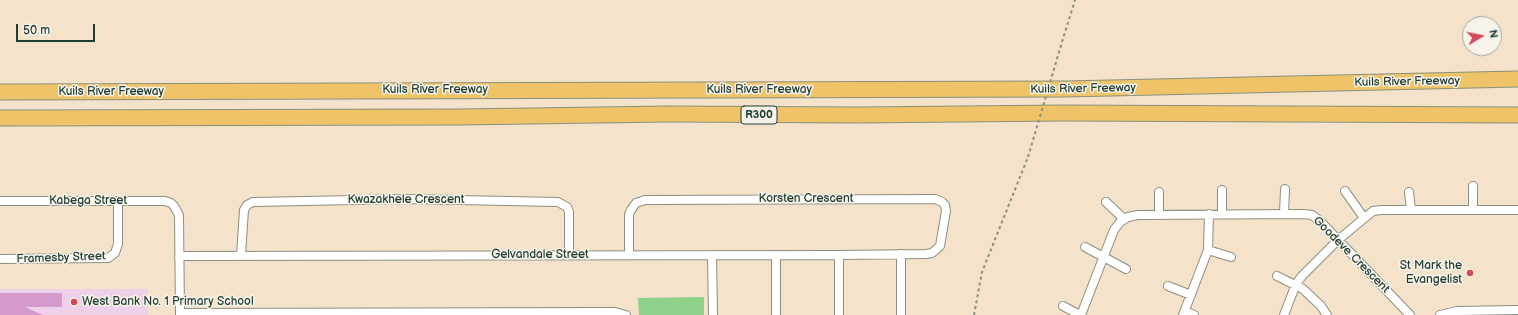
<!DOCTYPE html>
<html>
<head>
<meta charset="utf-8">
<style>
	body { margin:0 }
	#map { position:relative; width:1518px; height:315px; overflow:hidden; background:#f4e2ca; font-family:"Balsamiq Sans",sans-serif }
	canvas { display:block }
	.north { position:absolute; left:1462px; top:16px; width:40px; height:40px; box-sizing:border-box; background:#f7f3e8; border:1px solid #a1aaa0; border-radius:50%; rotate:80deg; font-size:11px; font-weight:700; line-height:16px; text-align:center; color:#1f3d34 }
	.north::after { content:''; display:block; margin:auto; width:14px; height:18px; background:#d1495b; clip-path:polygon(50% 0,100% 100%,50% 72%,0 100%) }
	.scale { position:absolute; left:16px; top:24px; width:79px; height:18px; box-sizing:border-box; border:2px solid #1f3d34; border-top:0; padding-left:5px; font-size:12px; line-height:14px; white-space:nowrap; color:#1f3d34; -webkit-text-stroke:3px #f7f3e8; paint-order:stroke }
</style>
</head>
<body>
<div id="map">
<canvas width="1518" height="315"></canvas>
<div class="north">N</div>
<div class="scale">50 m</div>
</div>
<script>
const c = document.querySelector('canvas').getContext('2d');
c.lineJoin = 'round';
function paint(path, color) { c.fillStyle = color; c.fill(path, 'evenodd'); }
const toPath = rows => new Path2D(rows.map(r => 'M' + r).join(''));
function strokePath(path, color, width, dash) { c.strokeStyle = color; c.lineWidth = width; c.lineCap = dash ? 'butt' : 'round'; c.setLineDash(dash || []); c.stroke(path); }
function drawText(font, color, halo, rows, align = 'center') {
  c.font = font + ' "Balsamiq Sans",sans-serif'; c.lineWidth = 3; c.setLineDash([]); c.textBaseline = 'middle'; c.strokeStyle = halo; c.fillStyle = color; for (const [text, x, y, turn = 0] of rows) {
    c.save(); c.translate(x, y); c.rotate((+turn || 0) * Math.PI / 180); c.textAlign = isNaN(turn) ? turn : align; if (halo) c.strokeText(text, 0, 0); c.fillText(text, 0, 0); c.restore();
  }
}
paint(toPath([
	[0,289,148,289,148,315,0,315]
]), '#eed0e8');
paint(toPath([
	[704,297,704,315,639,315,638,298]
]), '#8dd18b');
paint(toPath([
	[0,293,62,293,62,307,25,307,43,315,0,315]
]), '#d699cb');
const street = toPath([
	[1473,186,1473,210],
	[1345,191,1364,218],
	[1409,192,1411,210],
	[0,201,165,201,171,203,174,206,179,215,180,315],
	[1106,202,1124,219],
	[1222,214,1222,190],
	[1284,214,1285,189],
	[1159,215,1159,192],
	[1085,247,1126,269],
	[1208,250,1231,257],
	[241,255,244,210,247,205,253,202,408,199,558,202,567,207,569,212,569,255],
	[712,255,713,315],
	[776,255,776,315],
	[839,255,839,315],
	[179,256,839,255,926,254,932,253,940,246,946,211,945,205,942,202,935,199,645,200,636,203,631,210,629,214,629,255],
	[0,259,108,258,115,253,118,244,118,201],
	[1277,276,1303,289,1321,306,1327,315],
	[1168,286,1191,295],
	[1063,306,1080,315],
	[1185,311,1194,315],
	[180,313,615,312,626,315],
	[901,315,901,254],
	[1081,315,1114,230,1120,222,1128,217,1138,215,1303,214,1312,215,1321,222,1410,315],
	[1183,315,1208,250,1209,214],
	[1284,315,1296,284,1302,276,1338,240,1373,211,1381,210,1518,210],
	[1440,315,1457,311,1518,310]
]);
const highway = toPath([
	[0,92,1065,89,1518,79],
	[0,118,460,117,667,114,859,115,1063,113,1518,115]
]);
strokePath(street, '#8a907f', 10);
strokePath(highway, '#8a907f', 17);
strokePath(toPath([
	[1062,42,1075,0],
	[974,315,982,272,1028,157]
]), '#8a907f', 2, [3, 3]);
strokePath(street, '#fff', 8);
strokePath(highway, '#efc469', 15);
strokePath(toPath([
	[1028,157,1062,42]
]), '#8a907f', 2, [3, 3]);
for (const [x, y, r, color] of [
	[1470,273,4,"#d1495b"],
	[74,302,4,"#d1495b"]
]) { const dot = new Path2D(); dot.arc(x, y, r, 0, 2 * Math.PI); c.fillStyle = color; c.fill(dot); strokePath(dot, '#f7f3e8', 1.5); }
for (const [x, y, w] of [
	[759,115,36]
]) { const box = new Path2D(); box.roundRect(x - w / 2, y - 9, w, 18, 3); c.fillStyle = '#f7f3e8'; c.fill(box); strokePath(box, '#1f3d34', 1); }
drawText('bold 11px', '#1f3d34', null, [
	["R300",759,115]
]);
drawText('12px', '#1f3d34', '#f7f3e8', [
	["Kuils River Freeway",1407,82,-1],
	["Kuils River Freeway",1083,89,-1],
	["Kuils River Freeway",435,90],
	["Kuils River Freeway",759,90],
	["Kuils River Freeway",111,92],
	["Korsten Crescent",806,199],
	["Kwazakhele Crescent",406,200],
	["Kabega Street",88,201],
	["Gelvandale Street",540,255],
	["Goodeve Crescent",1351,255,45],
	["Framesby Street",61,258,-2]
]);
drawText('12px', '#1f3d34', '#f7f3e8', [
	["St Mark the",1462,266],
	["Evangelist",1462,280],
	["West Bank No. 1 Primary School",82,302,"left"]
], 'right');
</script>
</body>
</html>
